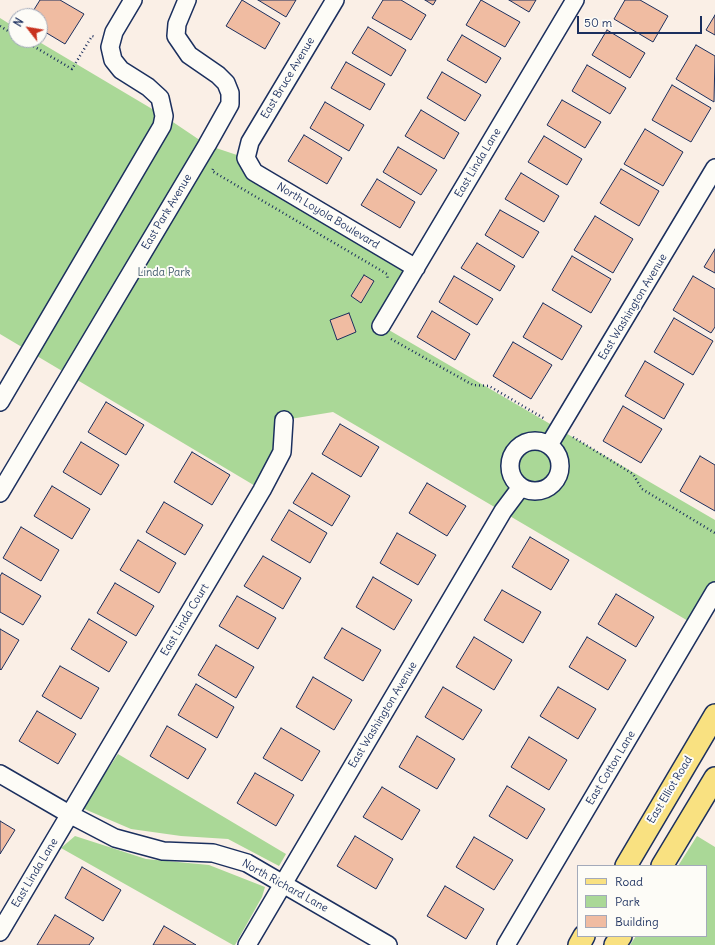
<!DOCTYPE html>
<html>
<head>
<meta charset="utf-8">
<style>
	body { margin:0 }
	#map { position:relative; width:715px; height:945px; overflow:hidden; background:#faefe6; font-family:Delius,sans-serif }
	canvas { display:block }
	.legend { position:absolute; left:577px; top:865px; width:130px; height:72px; box-sizing:border-box; background:#fdfcf7; border:1px solid #a3aaba; margin:0; padding:5px 7px; list-style:none; font-size:12px; color:#1b2f5e }
	.legend li { display:flex; align-items:center; gap:8px; height:20px }
	.legend b { width:20px; border:1px solid #a3aaba }
	.north { position:absolute; left:8px; top:8px; width:40px; height:40px; box-sizing:border-box; background:#fdfcf7; border:1px solid #a3aaba; border-radius:50%; rotate:301deg; font-size:11px; font-weight:700; line-height:16px; text-align:center; color:#1b2f5e }
	.north::after { content:''; display:block; margin:auto; width:14px; height:18px; background:#c8321e; clip-path:polygon(50% 0,100% 100%,50% 72%,0 100%) }
	.scale { position:absolute; left:577px; top:16px; width:125px; height:18px; box-sizing:border-box; border:2px solid #1b2f5e; border-top:0; padding-left:5px; font-size:12px; line-height:14px; white-space:nowrap; color:#1b2f5e; -webkit-text-stroke:3px #fdfcf7; paint-order:stroke }
</style>
</head>
<body>
<div id="map">
<canvas width="715" height="945"></canvas>
<ul class="legend">
<li><b style="height:5px;background:#f9e181"></b>Road</li>
<li><b style="height:11px;background:#aad897"></b>Park</li>
<li><b style="height:11px;background:#f0bca2"></b>Building</li>
</ul>
<div class="north">N</div>
<div class="scale">50 m</div>
</div>
<script>
const c = document.querySelector('canvas').getContext('2d');
c.lineJoin = 'round';
function paint(path, color) { c.fillStyle = color; c.fill(path, 'evenodd'); }
const toPath = rows => new Path2D(rows.map(r => 'M' + r).join(''));
function strokePath(path, color, width, dash) { c.strokeStyle = color; c.lineWidth = width; c.lineCap = dash ? 'butt' : 'round'; c.setLineDash(dash || []); c.stroke(path); }
function drawText(font, color, halo, rows, align = 'center') {
  c.font = font + ' Delius,sans-serif'; c.lineWidth = 4; c.setLineDash([]); c.textBaseline = 'middle'; c.strokeStyle = halo; c.fillStyle = color; for (const [text, x, y, turn = 0] of rows) {
    c.save(); c.translate(x, y); c.rotate((+turn || 0) * Math.PI / 180); c.textAlign = isNaN(turn) ? turn : align; if (halo) c.strokeText(text, 0, 0); c.fillText(text, 0, 0); c.restore();
  }
}
paint(toPath([
	[0,18,16,28,16,40,36,40,164,116,207,145,246,158,416,268,382,326,715,520,715,591,695,625,333,412,284,420,262,490,0,334],
	[118,754,286,854,279,866,228,839,181,836,131,829,82,808],
	[75,836,146,859,209,865,265,887,262,897,235,945,233,945,61,848],
	[697,836,715,847,715,945,630,945,636,936,706,936,706,866,678,866]
]), '#aad897');
const building = toPath([
	[40,0,60,0,84,14,65,44,40,29,40,16,30,16,40,0],
	[242,0,280,23,265,49,226,26,242,0],
	[258,0,296,0,286,17,258,0],
	[383,0,401,0,426,15,411,40,372,18,383,0],
	[425,0,436,0,433,5,425,0],
	[481,0,520,22,505,47,466,25,481,0],
	[509,0,536,0,529,12,509,0],
	[625,0,640,0,668,16,653,42,614,19,625,0],
	[715,15,715,35,706,30,715,15],
	[368,27,406,50,391,76,352,53,368,27],
	[607,30,645,53,630,78,592,55,607,30],
	[462,35,501,58,486,83,447,60,462,35],
	[696,45,715,56,714,102,676,79,696,45],
	[346,62,385,84,370,110,331,88,346,62],
	[587,65,626,88,610,114,572,91,587,65],
	[442,72,481,95,465,121,427,98,442,72],
	[672,85,711,108,691,142,652,120,672,85],
	[562,100,601,122,585,148,547,125,562,100],
	[325,102,364,125,349,151,310,128,325,102],
	[421,110,459,133,444,159,405,136,421,110],
	[645,129,683,152,663,186,624,164,645,129],
	[304,135,342,158,327,184,288,161,304,135],
	[544,136,582,159,567,185,528,162,544,136],
	[398,147,437,170,421,195,383,172,398,147],
	[621,169,659,191,639,226,600,203,621,169],
	[521,173,559,196,544,222,505,199,521,173],
	[377,179,415,202,400,228,361,205,377,179],
	[500,210,539,232,523,258,485,235,500,210],
	[595,216,633,239,613,273,574,250,595,216],
	[477,243,515,266,500,291,461,268,477,243],
	[715,249,715,273,704,267,715,249],
	[572,256,611,279,591,313,552,290,572,256],
	[364,275,374,281,361,303,351,296,364,275],
	[454,276,493,299,477,325,439,302,454,276],
	[693,276,715,289,715,327,711,333,673,310,693,276],
	[543,303,582,326,562,360,523,337,543,303],
	[432,311,470,334,455,360,417,337,432,311],
	[349,313,356,332,337,340,330,320,349,313],
	[674,318,713,341,693,375,654,352,674,318],
	[513,342,552,365,531,399,493,376,513,342],
	[645,361,684,384,664,419,625,396,645,361],
	[106,402,144,425,126,455,88,432,106,402],
	[623,406,662,429,641,463,603,441,623,406],
	[340,424,379,447,361,477,322,454,340,424],
	[81,442,119,465,101,495,63,472,81,442],
	[192,452,230,475,212,505,174,482,192,452],
	[700,456,715,465,715,511,680,491,700,456],
	[312,473,350,496,332,526,293,503,312,473],
	[427,483,466,506,447,536,409,513,427,483],
	[52,486,90,509,72,539,34,516,52,486],
	[164,502,203,525,185,555,146,532,164,502],
	[289,510,327,533,310,563,271,540,289,510],
	[21,527,59,550,41,581,3,558,21,527],
	[397,533,436,555,418,585,380,563,397,533],
	[530,537,569,560,551,590,512,567,530,537],
	[138,540,176,563,159,593,120,570,138,540],
	[263,556,301,578,283,609,244,586,263,556],
	[2,573,41,596,23,625,0,612,0,576,2,573],
	[373,577,412,600,394,630,356,607,373,577],
	[115,583,154,606,136,636,97,613,115,583],
	[502,590,541,612,523,643,484,620,502,590],
	[616,594,654,617,636,647,598,624,616,594],
	[237,596,276,618,258,649,219,626,237,596],
	[89,619,127,642,109,672,71,649,89,619],
	[342,628,381,650,363,681,324,658,342,628],
	[0,629,19,640,1,670,0,669,0,629],
	[474,637,512,660,494,690,456,667,474,637],
	[587,637,626,660,608,690,569,667,587,637],
	[216,645,254,667,236,698,198,675,216,645],
	[60,666,99,688,81,719,42,696,60,666],
	[313,677,352,700,334,730,296,707,313,677],
	[196,684,234,707,217,738,178,715,196,684],
	[443,687,482,710,463,740,425,717,443,687],
	[558,687,596,709,578,739,540,716,558,687],
	[37,711,76,734,58,764,19,741,37,711],
	[167,726,206,749,188,779,150,756,167,726],
	[281,728,320,751,302,781,263,758,281,728],
	[417,736,455,759,437,789,399,767,417,736],
	[529,737,567,760,549,790,511,767,529,737],
	[255,773,294,795,276,826,237,803,255,773],
	[507,786,545,809,527,839,489,816,507,786],
	[382,787,420,810,402,840,363,817,382,787],
	[0,821,15,830,0,854,0,821],
	[355,836,393,859,376,889,337,866,355,836],
	[474,837,513,860,494,890,456,867,474,837],
	[82,867,121,890,103,921,65,898,82,867],
	[445,886,484,909,466,939,427,916,445,886],
	[55,915,94,938,89,945,37,945,55,915],
	[164,926,196,945,153,945,164,926]
]);
paint(building, '#f0bca2');
strokePath(building, '#1b2f5e', 1);
const minor = toPath([
	[335,0,250,142,246,158,254,172,416,268],
	[381,326,575,0],
	[0,402,162,126,164,116,160,98,148,87,121,70,113,60,110,47,114,32,133,0],
	'510 466a25 25 0 1 1 50 0a25 25 0 1 1-50 0Z',
	[549,445,715,168],
	[0,493,207,145,230,104,230,93,226,83,218,75,189,55,176,36,177,24,187,0],
	[0,774,69,814,115,838,163,851,213,853,247,863,388,945],
	[0,932,262,490,282,452,284,420],
	[247,945,503,511,521,487],
	[506,945,715,591]
]);
const major = toPath([
	[626,866,715,715],
	[662,866,715,778],
	[579,945,584,936],
	[615,945,621,936]
]);
strokePath(minor, '#1b2f5e', 20);
strokePath(major, '#1b2f5e', 24);
strokePath(toPath([
	[0,26,16,36],
	[23,40,72,69,92,36,96,37],
	[213,169,212,171,387,274,388,280],
	[391,339,473,385,489,386,545,419],
	[573,437,633,474,642,489,715,533]
]), '#1b2f5e', 2.5, [1, 3]);
strokePath(minor, '#fdfcf7', 17);
strokePath(major, '#f9e181', 21);
drawText('11px', '#1b2f5e', '#fdfcf7', [
	["East Bruce Avenue",288,78,-59],
	["East Linda Lane",478,163,-59],
	["East Park Avenue",167,212,-59],
	["North Loyola Boulevard",328,216,31],
	["East Washington Avenue",633,307,-59],
	["East Linda Court",185,620,-59],
	["East Washington Avenue",383,715,-59],
	["East Cotton Lane",611,768,-59],
	["East Elliot Road",670,790,-59],
	["East Linda Lane",35,873,-59],
	["North Richard Lane",285,886,29]
]);
drawText('11px', '#3f596c', '#fdfcf7', [
	["Linda Park",164,273]
]);
</script>
</body>
</html>
